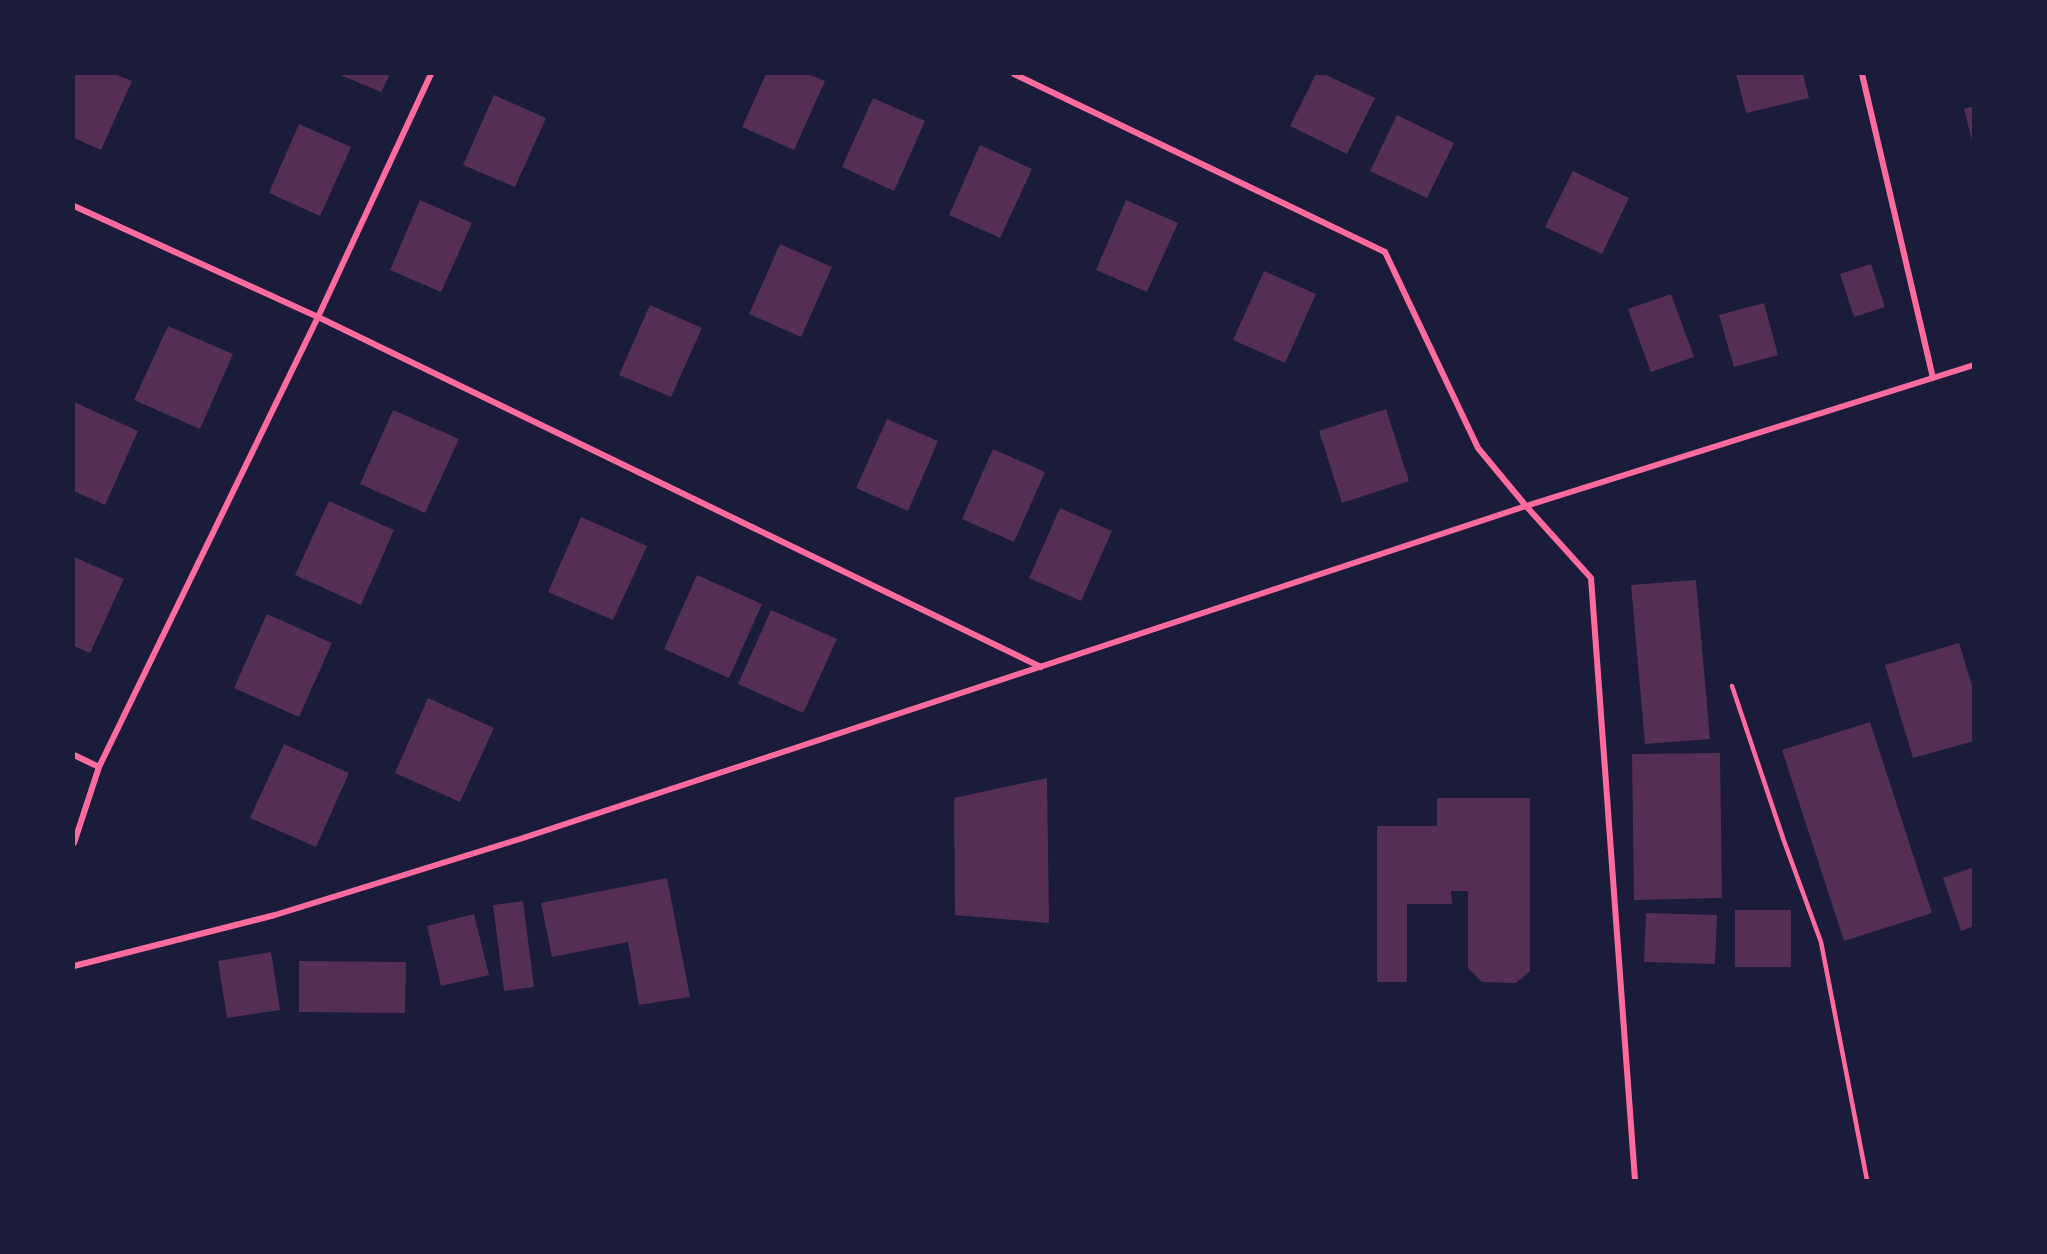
<!DOCTYPE html>
<html>
<head>
<meta charset="utf-8">
<style>
	body { margin:0 }
	#map { position:relative; width:2047px; height:1254px; overflow:hidden; background:#1b1b3a; font-family:"Work Sans",sans-serif }
	canvas { display:block }
	.frame { position:absolute; inset:0; border:75px solid #1b1b3a; pointer-events:none }
</style>
</head>
<body>
<div id="map">
<canvas width="2047" height="1254"></canvas>
<div class="frame"></div>
</div>
<script>
const c = document.querySelector('canvas').getContext('2d');
c.lineJoin = 'round';
function paint(path, color) { c.fillStyle = color; c.fill(path, 'evenodd'); }
const toPath = rows => new Path2D(rows.map(r => 'M' + r).join(''));
function strokePath(path, color, width, dash) { c.strokeStyle = color; c.lineWidth = width; c.lineCap = dash ? 'butt' : 'round'; c.setLineDash(dash || []); c.stroke(path); }
paint(toPath([
	[74,74,115,74,132,81,101,150,74,138],
	[338,74,390,74,381,92],
	[766,74,808,74,825,81,794,150,742,127],
	[1316,74,1324,74,1375,98,1347,154,1290,126],
	[1736,74,1803,74,1809,98,1746,113],
	[494,95,546,118,515,187,463,165],
	[873,98,925,121,894,191,842,167],
	[1974,106,1974,144,1973,145,1964,109],
	[1397,115,1454,143,1427,198,1370,171],
	[299,124,351,147,320,216,269,193],
	[980,145,1032,169,1000,238,949,215],
	[1573,171,1629,198,1602,254,1545,227],
	[420,200,472,223,441,292,390,270],
	[1126,200,1178,223,1147,292,1096,270],
	[780,244,832,267,801,337,749,314],
	[1871,264,1885,307,1854,317,1840,274],
	[1264,271,1316,294,1285,363,1233,340],
	[1671,294,1694,357,1651,372,1628,309],
	[1764,303,1778,355,1734,367,1719,315],
	[650,305,702,328,671,397,619,375],
	[168,326,233,354,200,429,134,400],
	[74,402,138,431,105,505,74,491],
	[1386,409,1409,481,1342,503,1319,431],
	[393,410,459,439,425,513,360,484],
	[887,419,938,441,908,511,856,488],
	[993,449,1045,472,1014,542,962,519],
	[329,501,394,530,361,605,295,575],
	[1060,508,1112,531,1081,601,1029,578],
	[581,517,647,546,613,620,548,592],
	[74,557,124,579,90,653,74,646],
	[697,575,762,604,729,678,664,649],
	[1696,580,1710,739,1645,744,1631,585],
	[771,610,837,639,803,713,738,684],
	[267,614,332,643,299,717,234,688],
	[1959,643,1974,692,1974,741,1913,758,1885,665],
	[428,698,494,728,460,802,395,773],
	[1870,722,1932,913,1844,941,1782,750],
	[284,744,349,773,316,847,250,818],
	[1720,753,1722,898,1634,900,1632,754],
	[1047,778,1049,923,955,915,954,798],
	[1437,798,1530,798,1530,971,1516,983,1482,982,1468,968,1468,891,1451,891,1452,904,1407,904,1407,982,1377,982,1377,826,1437,826],
	[1974,867,1974,926,1961,931,1943,878],
	[667,878,690,997,639,1005,628,942,552,957,541,903],
	[523,901,534,987,504,991,493,905],
	[1735,910,1791,910,1791,967,1735,967],
	[1646,913,1717,915,1715,964,1644,962],
	[474,914,489,975,441,986,427,926],
	[271,952,280,1010,227,1018,218,961],
	[299,961,406,962,405,1013,299,1012]
]), '#542f53');
strokePath(toPath([
	[1732,686,1784,841,1821,942,1867,1180]
]), '#ff6b9d', 4.5);
strokePath(toPath([
	[1014,74,1385,252,1478,448,1526,506,1591,578,1635,1180],
	[1862,74,1933,378],
	[74,206,318,317,1041,667],
	[74,755,99,767],
	[74,843,99,767,318,317,431,74],
	[74,966,275,915,523,838,1526,506,1974,365]
]), '#ff6b9d', 6);
</script>
</body>
</html>
